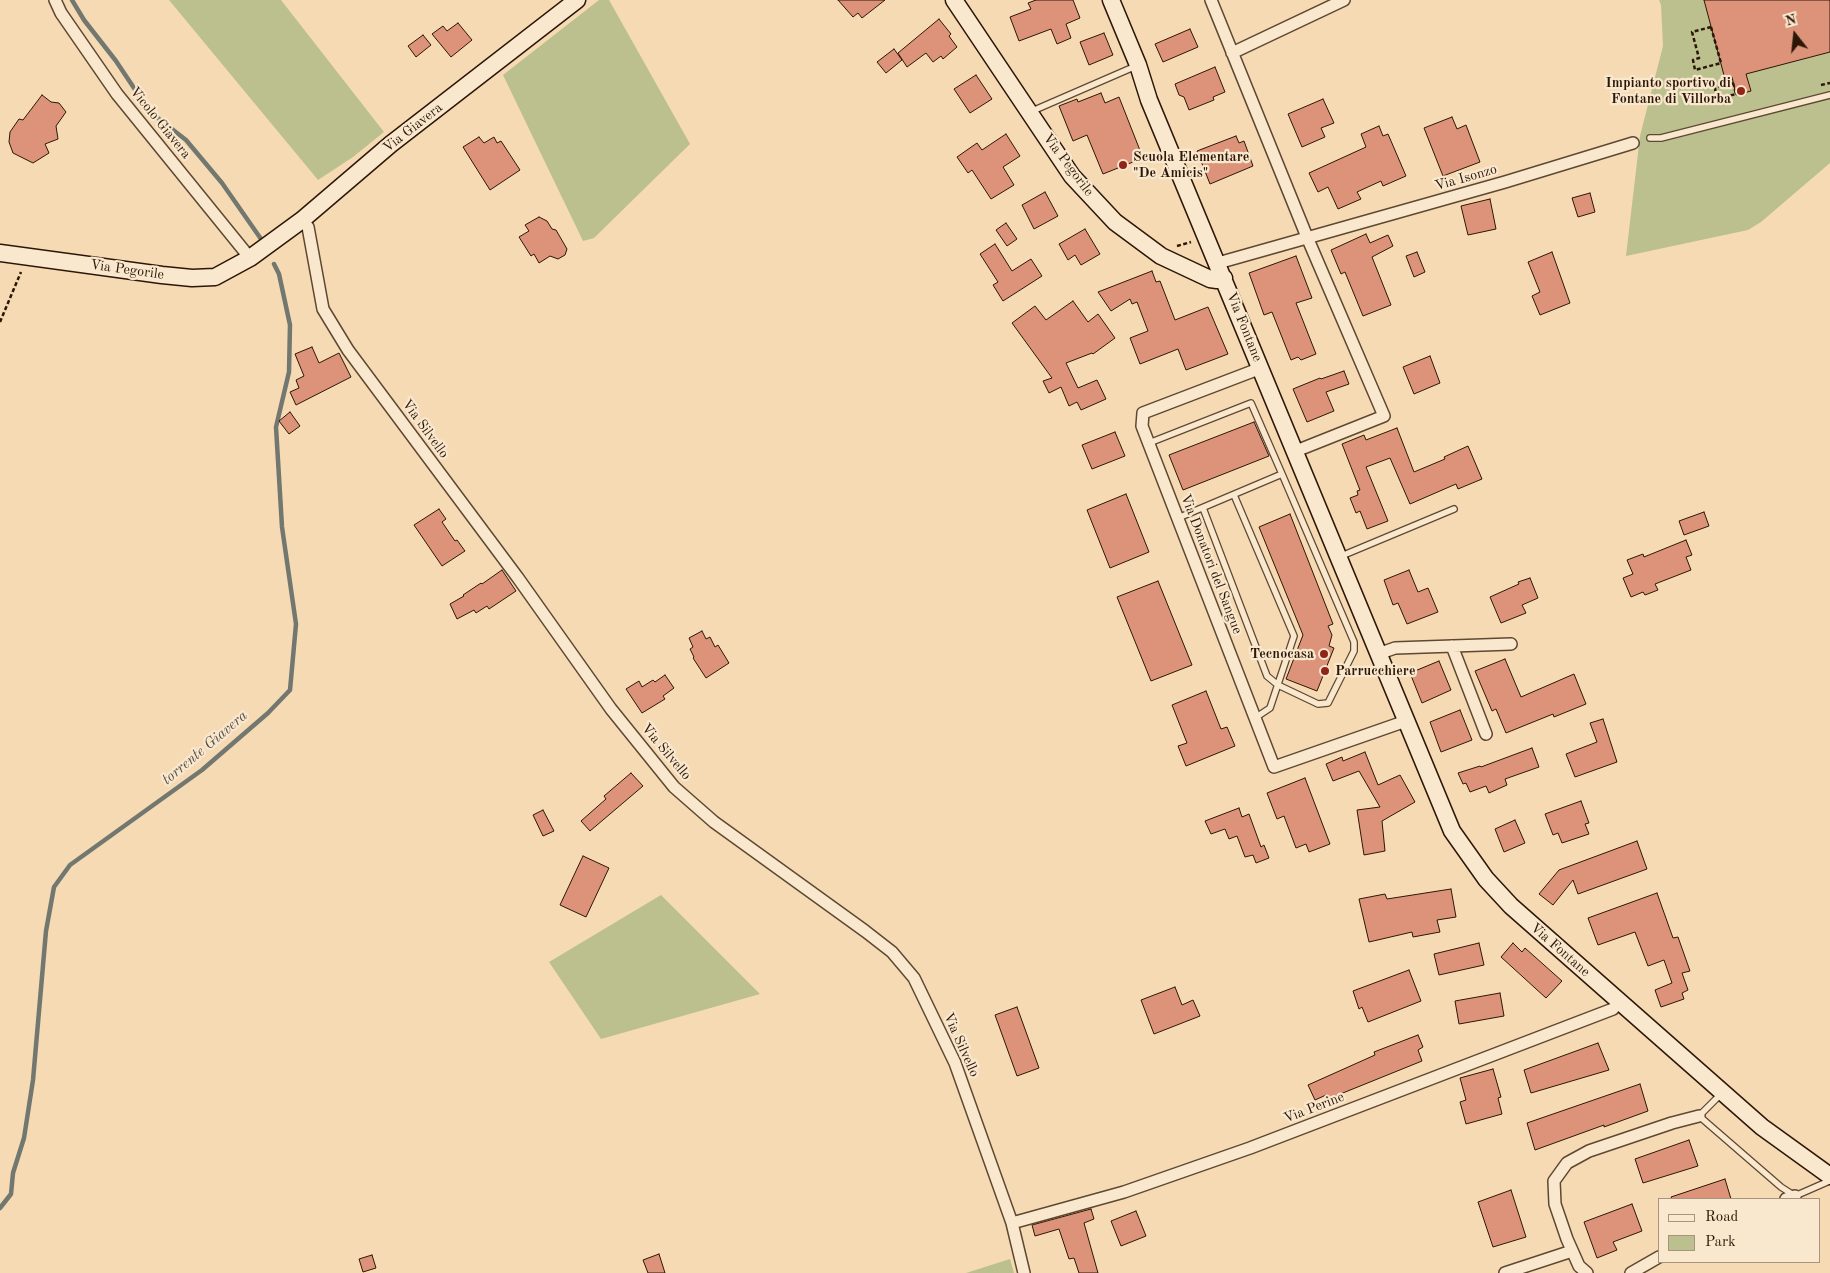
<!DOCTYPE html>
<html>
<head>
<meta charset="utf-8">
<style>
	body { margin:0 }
	#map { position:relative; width:1830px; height:1273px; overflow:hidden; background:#f6dab4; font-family:"Old Standard TT",serif }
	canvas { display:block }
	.legend { position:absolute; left:1658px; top:1198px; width:162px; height:65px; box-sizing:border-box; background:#f9e7ce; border:1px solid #a7947e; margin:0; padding:6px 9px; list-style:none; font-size:15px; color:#2c1706 }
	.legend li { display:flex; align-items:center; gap:10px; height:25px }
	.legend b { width:25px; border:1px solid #a7947e }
	.north { position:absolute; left:1770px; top:10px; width:50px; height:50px; -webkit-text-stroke:4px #f9e7ce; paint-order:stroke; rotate:344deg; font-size:14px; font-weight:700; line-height:20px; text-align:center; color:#2c1706 }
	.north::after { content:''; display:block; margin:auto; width:18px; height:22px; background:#2c1706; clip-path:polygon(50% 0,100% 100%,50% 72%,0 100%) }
</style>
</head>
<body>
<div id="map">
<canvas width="1830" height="1273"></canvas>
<ul class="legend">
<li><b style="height:6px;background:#f9e7ce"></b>Road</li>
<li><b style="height:14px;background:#bbc08e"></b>Park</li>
</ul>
<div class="north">N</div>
</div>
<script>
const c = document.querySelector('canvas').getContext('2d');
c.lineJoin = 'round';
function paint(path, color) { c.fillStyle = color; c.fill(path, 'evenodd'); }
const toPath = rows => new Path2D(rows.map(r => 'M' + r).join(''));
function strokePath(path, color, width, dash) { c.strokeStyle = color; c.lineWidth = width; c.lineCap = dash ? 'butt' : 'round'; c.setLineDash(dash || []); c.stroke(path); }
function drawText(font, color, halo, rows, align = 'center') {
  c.font = font + ' "Old Standard TT",serif'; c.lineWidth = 4.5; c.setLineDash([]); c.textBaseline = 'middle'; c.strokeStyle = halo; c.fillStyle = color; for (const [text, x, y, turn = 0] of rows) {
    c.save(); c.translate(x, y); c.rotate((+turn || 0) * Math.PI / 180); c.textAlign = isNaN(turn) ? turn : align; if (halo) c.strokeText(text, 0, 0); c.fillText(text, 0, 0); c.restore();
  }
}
paint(toPath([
	[169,0,281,0,384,132,353,157,318,180],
	[599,0,609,0,690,144,594,238,583,241,503,75],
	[1659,0,1830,0,1830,163,1761,222,1748,230,1626,256,1640,136,1663,46,1661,5],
	[661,895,760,994,601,1039,549,962],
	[1010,1259,1014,1273,966,1273]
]), '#bbc08e');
strokePath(toPath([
	[72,0,84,20,116,61,150,112,186,140,222,183,261,239],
	[0,1208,11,1194,13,1173,24,1138,33,1080,46,931,54,887,70,865,202,770,268,713,290,690,296,624,282,527,276,427,289,372,290,325,279,274,274,264]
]), '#727870', 4.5);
const building = toPath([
	[838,0,885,0,862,18,858,13,853,17,838,0],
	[1036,0,1073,0,1080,18,1066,24,1071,38,1057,44,1051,29,1019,41,1010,17,1031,9,1028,3,1036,0],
	[1704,0,1830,0,1830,52,1746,74,1751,91,1736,95,1732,77,1725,79,1704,0],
	[939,19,951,34,949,36,957,47,943,59,941,56,933,62,926,53,907,67,898,53,939,19],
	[458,23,472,40,451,57,432,34,443,26,447,31,458,23],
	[1190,29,1198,47,1163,62,1155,44,1190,29],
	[1104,33,1113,55,1089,65,1080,42,1104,33],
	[423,35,431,45,416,57,408,46,423,35],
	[894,49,902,60,886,73,877,62,894,49],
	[1215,67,1225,92,1213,97,1214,100,1189,110,1184,97,1179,95,1175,84,1215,67],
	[976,75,992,99,970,113,954,89,976,75],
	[1101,93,1105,103,1119,97,1143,158,1103,174,1087,135,1073,141,1059,106,1077,99,1078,102,1101,93],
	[42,95,51,102,59,103,66,112,56,126,58,139,45,144,49,153,33,163,13,153,9,142,10,132,19,119,23,120,42,95],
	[1323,99,1334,123,1321,128,1325,137,1302,147,1288,114,1323,99],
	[1452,117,1457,129,1466,125,1480,162,1443,176,1424,128,1452,117],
	[1379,126,1383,136,1388,134,1406,176,1383,186,1381,181,1357,192,1361,199,1338,209,1328,187,1318,192,1309,173,1366,147,1361,134,1379,126],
	[1006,134,1020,156,1003,167,1014,185,991,199,972,170,968,173,957,157,977,143,982,150,1006,134],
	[1236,136,1239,143,1244,141,1253,166,1210,184,1197,151,1236,136],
	[479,137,484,143,494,137,497,143,501,141,520,170,490,190,463,147,479,137],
	[1045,192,1058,216,1034,229,1022,205,1045,192],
	[1590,193,1595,212,1578,217,1572,198,1590,193],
	[1490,199,1496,229,1468,235,1461,206,1490,199],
	[539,217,547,221,552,229,556,230,567,249,565,255,558,259,550,256,539,263,534,254,531,256,519,237,529,231,525,225,539,217],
	[1006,223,1017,239,1007,246,996,230,1006,223],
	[1085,229,1100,254,1081,265,1075,255,1068,260,1059,244,1085,229],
	[1366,234,1370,243,1388,235,1393,246,1372,257,1391,305,1363,316,1345,272,1341,274,1331,250,1366,234],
	[995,244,1012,271,1031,259,1042,276,1003,301,993,285,998,282,980,254,995,244],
	[1417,252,1425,272,1414,277,1406,256,1417,252],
	[1552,252,1570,303,1540,315,1532,296,1540,292,1528,262,1552,252],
	[1296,256,1312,298,1296,303,1316,354,1301,360,1298,357,1291,360,1272,312,1264,315,1249,273,1296,256],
	[1152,271,1156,282,1160,281,1175,320,1208,307,1228,354,1186,370,1178,349,1140,364,1130,338,1148,331,1137,302,1132,304,1130,299,1111,311,1098,292,1152,271],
	[1073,301,1088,322,1098,314,1115,338,1093,354,1092,353,1066,363,1078,388,1097,380,1106,399,1081,410,1077,402,1069,406,1061,387,1049,393,1043,381,1052,378,1012,323,1035,306,1046,320,1073,301],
	[312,347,319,363,339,353,351,377,296,405,290,392,299,388,296,380,304,376,295,354,312,347],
	[1430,356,1440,383,1414,394,1403,367,1430,356],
	[1344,371,1349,384,1326,392,1334,411,1307,422,1293,389,1320,378,1321,379,1344,371],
	[290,412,300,426,289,434,279,421,290,412],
	[1254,422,1269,456,1183,490,1169,455,1254,422],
	[1397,428,1414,472,1445,459,1444,457,1468,446,1482,479,1458,489,1456,484,1410,504,1390,458,1366,467,1388,521,1367,529,1360,511,1356,513,1350,498,1358,495,1357,491,1360,490,1342,444,1364,435,1366,440,1397,428],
	[1115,432,1125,456,1092,469,1082,445,1115,432],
	[1126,494,1149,552,1110,568,1087,510,1126,494],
	[439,509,446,519,442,522,455,541,457,540,465,551,442,566,414,525,439,509],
	[1704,512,1709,526,1684,535,1679,521,1704,512],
	[1290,514,1333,624,1328,626,1332,635,1329,646,1334,648,1317,691,1286,679,1303,635,1259,527,1290,514],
	[1686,540,1692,555,1686,557,1691,570,1655,584,1658,590,1645,595,1643,592,1631,597,1623,578,1633,574,1627,560,1643,554,1644,557,1686,540],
	[502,570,516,591,489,609,487,606,476,613,474,610,457,619,450,604,464,596,463,595,481,583,482,584,502,570],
	[1409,570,1418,592,1428,588,1438,612,1407,624,1398,603,1393,605,1384,580,1409,570],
	[1530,578,1538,598,1522,605,1526,613,1501,623,1490,597,1519,584,1518,582,1530,578],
	[1158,581,1192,665,1151,681,1117,597,1158,581],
	[702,631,706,639,710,637,715,647,718,645,729,663,706,678,693,658,694,657,690,649,693,647,689,638,702,631],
	[1505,659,1521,697,1574,674,1586,704,1554,717,1553,714,1506,733,1496,709,1492,711,1475,671,1505,659],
	[1439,661,1451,690,1422,703,1410,673,1439,661],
	[665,675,674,688,663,696,665,699,642,713,626,689,639,681,642,687,653,680,655,682,665,675],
	[1206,691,1221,729,1227,727,1235,746,1186,766,1178,746,1187,743,1172,705,1206,691],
	[1460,710,1472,740,1441,752,1430,722,1460,710],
	[1603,719,1617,762,1575,777,1566,754,1597,742,1590,723,1603,719],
	[1532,748,1539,767,1505,779,1507,785,1489,793,1486,786,1470,792,1466,783,1463,784,1458,773,1480,766,1481,767,1532,748],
	[1365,752,1378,785,1400,775,1415,802,1382,821,1385,851,1364,855,1357,810,1380,807,1359,771,1333,781,1326,764,1342,757,1343,761,1365,752],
	[631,773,643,786,590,831,581,821,606,799,604,796,631,773],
	[1305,778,1330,844,1309,852,1306,844,1296,848,1284,816,1277,819,1267,793,1305,778],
	[1581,801,1589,823,1585,824,1589,834,1562,843,1558,833,1553,835,1545,814,1581,801],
	[1239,808,1242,817,1249,814,1261,847,1264,845,1269,858,1256,863,1253,855,1245,857,1237,836,1229,839,1225,829,1211,834,1205,821,1239,808],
	[543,810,554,831,543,836,533,815,543,810],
	[1515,820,1525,843,1504,852,1495,829,1515,820],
	[1637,841,1647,869,1578,894,1573,880,1553,905,1539,894,1559,870,1637,841],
	[583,856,609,868,586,917,560,905,583,856],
	[1451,889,1456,917,1437,920,1440,932,1413,937,1412,932,1369,942,1359,899,1385,894,1387,899,1451,889],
	[1657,893,1673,938,1678,937,1690,971,1682,973,1688,990,1682,993,1684,999,1661,1007,1655,990,1672,983,1664,960,1648,966,1635,932,1598,945,1588,918,1657,893],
	[1479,943,1484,965,1439,975,1434,954,1479,943],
	[1513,943,1522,952,1525,948,1562,981,1546,998,1501,957,1513,943],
	[1409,970,1421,1001,1368,1022,1362,1007,1359,1009,1353,991,1409,970],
	[1175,987,1182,1005,1193,1000,1200,1016,1154,1034,1141,1000,1175,987],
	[1500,993,1504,1016,1459,1024,1455,1001,1500,993],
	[1017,1007,1039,1068,1017,1076,995,1015,1017,1007],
	[1418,1035,1423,1047,1418,1050,1422,1061,1328,1099,1326,1095,1315,1100,1308,1085,1375,1055,1374,1052,1418,1035],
	[1598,1043,1609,1070,1531,1093,1524,1070,1598,1043],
	[1493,1069,1501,1097,1498,1098,1502,1114,1466,1124,1460,1102,1466,1100,1460,1078,1493,1069],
	[1640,1084,1648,1111,1604,1127,1604,1125,1535,1150,1527,1123,1640,1084],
	[1689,1140,1698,1166,1643,1183,1635,1159,1689,1140],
	[1725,1179,1731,1199,1672,1199,1671,1197,1725,1179],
	[1511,1190,1526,1237,1493,1247,1478,1202,1511,1190],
	[1632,1204,1642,1231,1613,1242,1617,1250,1597,1258,1584,1222,1632,1204],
	[1091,1209,1094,1219,1084,1223,1098,1273,1079,1273,1074,1258,1069,1259,1059,1229,1035,1236,1032,1225,1091,1209],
	[1136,1211,1146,1236,1121,1246,1111,1221,1136,1211],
	[659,1254,665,1273,648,1273,643,1260,659,1254],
	[372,1255,376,1268,363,1272,359,1259,372,1255]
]);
paint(building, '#dd937a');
strokePath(building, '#2c1706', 1);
const lane = toPath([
	[1030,112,1136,66],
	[1650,138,1661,138,1830,95],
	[1149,443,1251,403,1282,474,1178,518],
	[1234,495,1294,636,1270,708,1255,718],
	[1203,508,1267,676,1278,685,1318,704,1328,703,1354,651,1354,642,1282,474],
	[1339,557,1454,509],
	[1721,1094,1699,1116,1781,1187,1795,1196,1827,1182,1830,1177]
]);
const street = toPath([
	[55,0,61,13,117,94,250,258],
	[1211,0,1307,237,1384,416,1296,451],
	[1232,53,1344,0],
	[302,220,308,227,323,309,348,350,518,578,611,709,674,787,714,822,865,931,892,952,914,978,955,1063,1012,1223,1024,1273],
	[1218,263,1505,182,1633,143],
	[1261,368,1143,413,1142,426,1274,767,1406,721],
	[1452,646,1486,734],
	[1378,654,1395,648,1511,644],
	[1786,1199,1795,1196],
	[1012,1223,1124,1192,1250,1148,1613,1009,1619,1001],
	[1505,1273,1572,1251],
	[1587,1273,1579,1266,1567,1239,1555,1204,1554,1181,1567,1163,1589,1151,1672,1123,1699,1116],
	[1631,1273,1659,1257]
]);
const secondary = toPath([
	[954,0,1072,176,1115,222,1161,256,1210,279,1217,280,1224,278],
	[1111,0,1138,65,1149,100,1452,831,1486,879,1511,906,1762,1127,1830,1176],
	[0,253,162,275,192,278,215,277,250,258,302,220,391,144,577,0]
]);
strokePath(lane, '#5e4832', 8);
strokePath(street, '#5e4832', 14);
strokePath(secondary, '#2c1706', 19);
strokePath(toPath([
	[1711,27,1721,63,1695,70,1693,60,1699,58,1692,32,1711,27],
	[1733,83,1736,94,1717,99,1715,88,1733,83],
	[1821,85,1830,83],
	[1177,246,1191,242],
	[0,322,21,272]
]), '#2c1706', 2.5, [4, 2.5]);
strokePath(lane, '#f9e7ce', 5.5);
strokePath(street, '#f9e7ce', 11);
strokePath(secondary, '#f9e7ce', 16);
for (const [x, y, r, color] of [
	[1741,91,5,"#8f2418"],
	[1123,165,5,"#8f2418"],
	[1324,654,5,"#8f2418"],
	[1325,671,5,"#8f2418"]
]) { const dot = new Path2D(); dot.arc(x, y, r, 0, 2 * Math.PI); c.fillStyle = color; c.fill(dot); strokePath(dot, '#f9e7ce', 2); }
drawText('bold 14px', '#2c1706', '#f9e7ce', [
	["Impianto sportivo di",1731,83],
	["Fontane di Villorba",1731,99],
	["Scuola Elementare",1133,157,"left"],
	["\"De Amicis\"",1133,173,"left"],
	["Tecnocasa",1314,654],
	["Parrucchiere",1335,671,"left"]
], 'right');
drawText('14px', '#2c1706', '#f9e7ce', [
	["Vicolo Giavera",160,123,51],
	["Via Giavera",413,128,-38],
	["Via Pegorile",1068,165,53],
	["Via Isonzo",1466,178,-16],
	["Via Pegorile",127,270,8],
	["Via Fontane",1244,327,68],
	["Via Silvello",425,429,54],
	["Via Donatori del Sangue",1211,564,69],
	["Via Silvello",666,752,50],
	["Via Fontane",1560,950,41],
	["Via Silvello",961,1045,66],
	["Via Perine",1314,1108,-21]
]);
drawText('italic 15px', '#554f44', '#f9e7ce', [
	["torrente Giavera",205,748,-40]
]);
</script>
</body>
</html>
